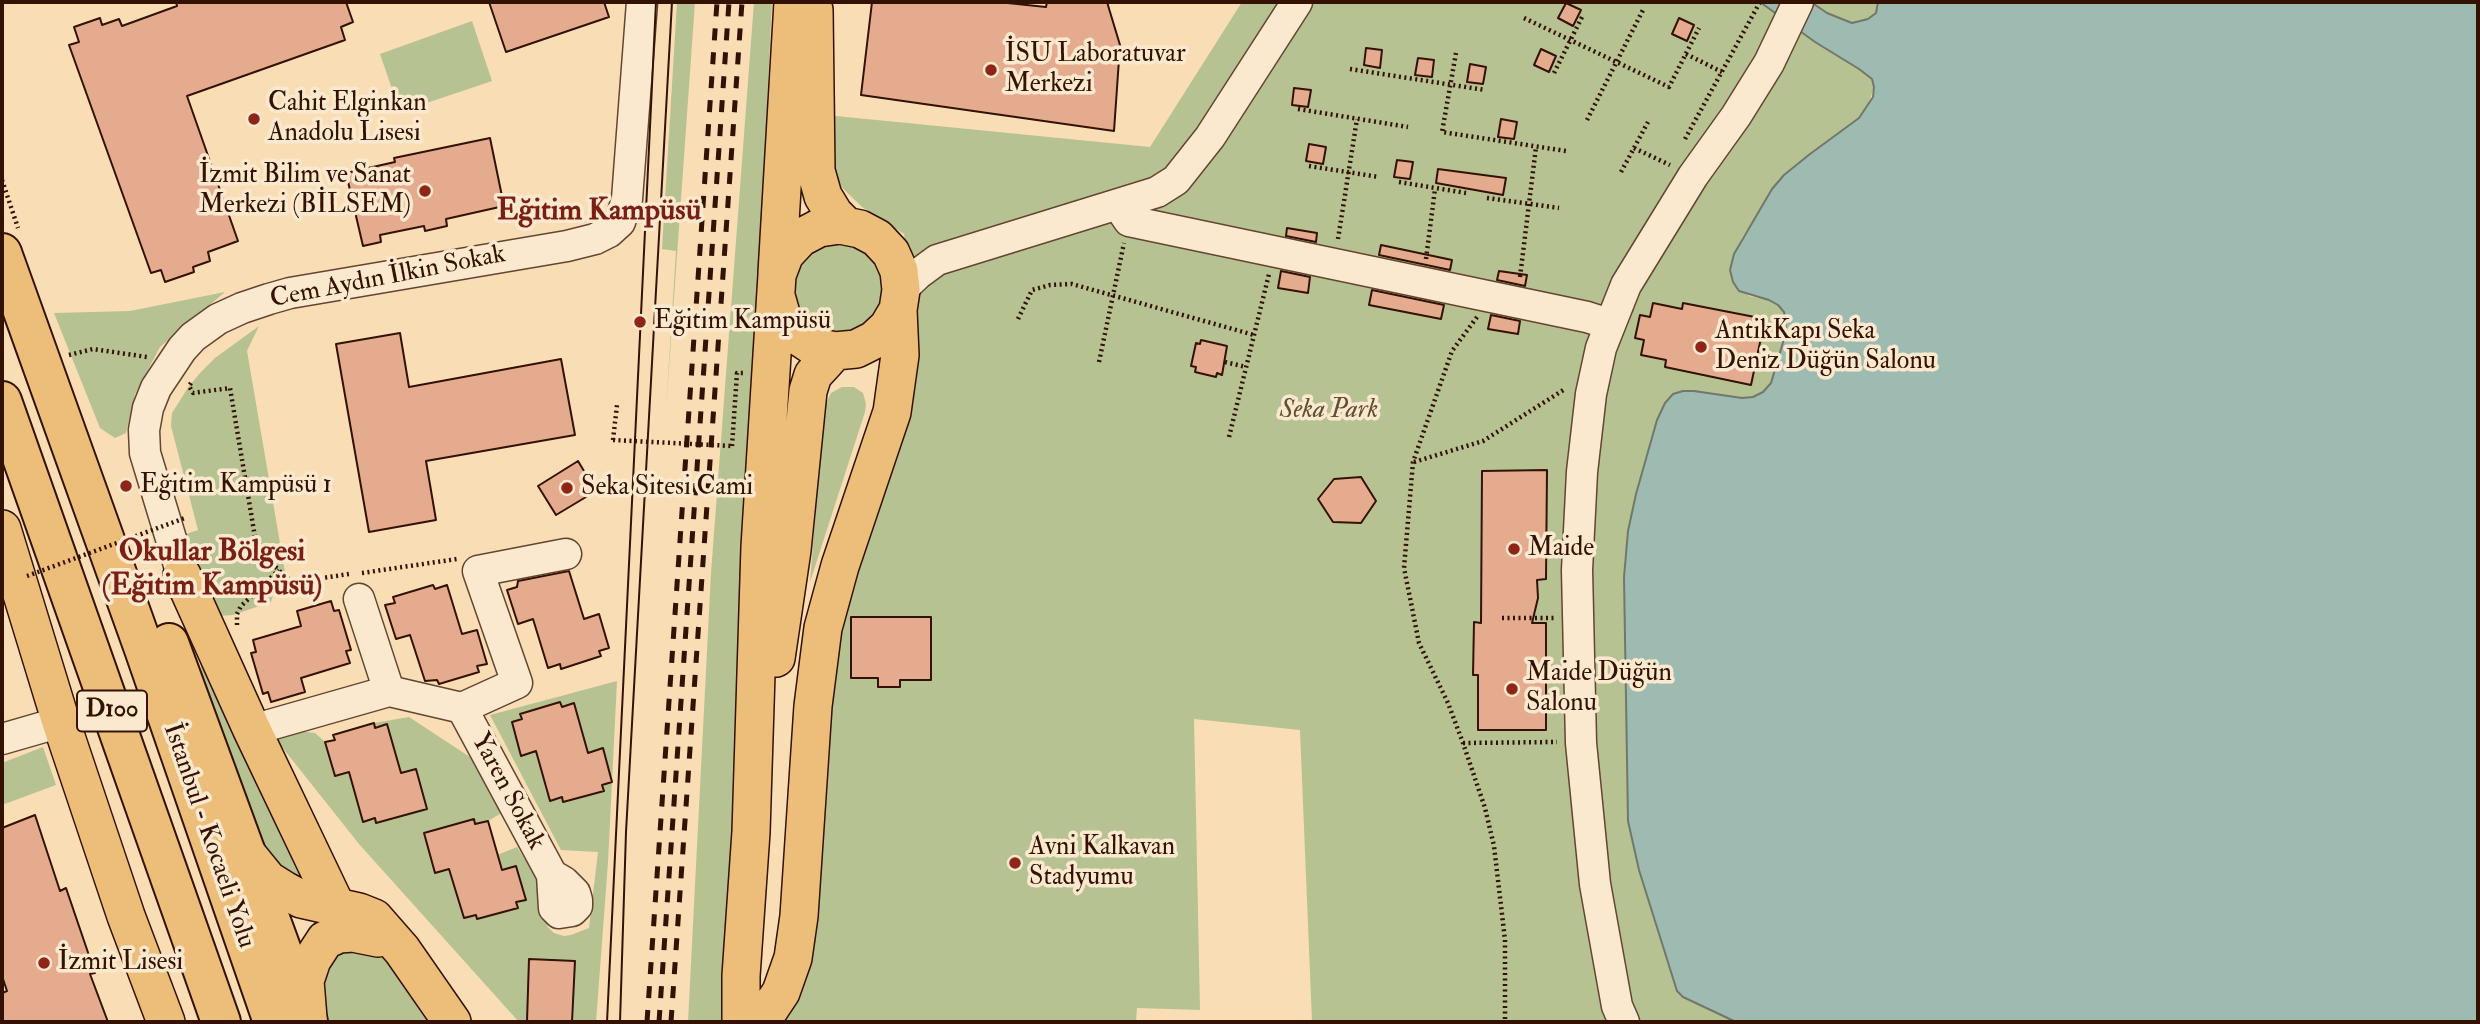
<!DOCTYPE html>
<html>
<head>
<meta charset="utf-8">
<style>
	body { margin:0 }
	#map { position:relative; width:2480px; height:1024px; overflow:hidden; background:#f8ddb5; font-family:"IM FELL Double Pica",serif }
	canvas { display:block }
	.frame { position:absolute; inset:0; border:4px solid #331203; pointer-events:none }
</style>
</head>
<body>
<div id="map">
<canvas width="2480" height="1024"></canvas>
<div class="frame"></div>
</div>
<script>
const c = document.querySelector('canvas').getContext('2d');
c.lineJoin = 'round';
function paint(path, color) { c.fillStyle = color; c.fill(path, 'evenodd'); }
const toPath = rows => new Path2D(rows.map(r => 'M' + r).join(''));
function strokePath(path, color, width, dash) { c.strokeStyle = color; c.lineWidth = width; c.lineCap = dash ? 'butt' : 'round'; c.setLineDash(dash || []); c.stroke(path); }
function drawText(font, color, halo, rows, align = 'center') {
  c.font = font + ' "IM FELL Double Pica",serif'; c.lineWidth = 7; c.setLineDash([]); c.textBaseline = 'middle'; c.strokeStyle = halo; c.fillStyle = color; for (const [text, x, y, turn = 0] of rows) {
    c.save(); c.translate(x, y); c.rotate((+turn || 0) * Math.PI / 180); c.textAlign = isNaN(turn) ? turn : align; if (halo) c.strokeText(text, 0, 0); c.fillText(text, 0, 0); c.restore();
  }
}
paint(toPath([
	[677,2,695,2,666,410,676,251,662,249],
	[754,2,772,2,728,916,727,1022,688,1022,711,573],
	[1242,2,1878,2,1876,13,1868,19,1852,23,1839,20,1815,41,1859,69,1872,79,1874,87,1868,106,1859,118,1843,132,1810,154,1784,175,1743,236,1734,254,1730,270,1749,296,1769,300,1778,305,1784,312,1786,322,1784,340,1771,382,1763,392,1753,397,1742,398,1683,391,1665,403,1657,420,1636,494,1628,531,1624,577,1628,821,1639,870,1677,991,1683,997,1736,1022,1312,1022,1300,730,1194,719,1200,1010,1137,1008,1136,1022,779,1022,836,635,914,393,913,312,904,234,862,207,825,171,826,115,1150,147],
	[472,21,492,81,400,112,380,54],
	[825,243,857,244,881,263,884,308,864,331,834,337,806,323,797,309,793,294,794,278,800,262,811,251],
	[225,292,160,347,135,394,126,433,115,438,100,428,54,313,130,311],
	[259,326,247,351,286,578,277,581,271,602,233,615,219,616,214,607,186,534,198,530,171,426,172,413,189,386,201,372,215,358],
	[842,387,854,387,863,393,866,404,865,412,810,582,824,407,831,393],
	[197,624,318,895,274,870,207,730],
	[617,681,608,862,596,1022,519,1022,359,844,274,737,299,731,315,733,325,742,335,776,353,771,363,821,404,810,406,815,417,812,396,775,387,724,375,728,374,723,409,717,473,759,505,811,488,821,475,824,474,819,447,832,445,827,434,830,436,836,426,839,435,872,454,867,477,919,504,906,506,912,517,908,516,902,526,899,516,866,497,871,497,855,517,847,539,881,548,927,554,933,564,936,571,935,589,928,598,852,561,850,490,715],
	[43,747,56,785,2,805,2,763],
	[347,947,382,953,432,1022,319,1022,319,969]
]), '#b7c292');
const water = toPath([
	[1760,2,1811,2,1827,13,1852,23,1868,19,1876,13,1878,2,2478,2,2478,1022,1736,1022,1683,997,1677,991,1639,870,1628,821,1624,577,1628,531,1636,494,1657,420,1665,403,1673,394,1683,391,1694,391,1742,398,1753,397,1763,392,1771,383,1784,339,1786,322,1784,312,1778,305,1769,300,1739,291,1733,282,1730,270,1734,254,1772,189,1784,175,1810,154,1859,118,1873,97,1874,87,1872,79,1859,69,1815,42,1760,2]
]);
paint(water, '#9dbbb0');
strokePath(water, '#73776b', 2);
const building = toPath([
	[176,2,346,2,353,22,341,27,345,40,187,96,238,241,208,252,210,261,193,267,194,272,165,282,161,270,151,273,69,45,79,42,74,27,100,18,102,25,119,19,122,26,177,6,176,2],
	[489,2,604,2,609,17,506,52,489,2],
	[872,2,998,2,1046,7,1047,2,1107,2,1120,45,1114,131,861,95,872,2],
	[1566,3,1581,10,1573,26,1558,18,1566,3],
	[1679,18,1694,25,1687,41,1672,34,1679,18],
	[1366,48,1382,50,1380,68,1364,65,1366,48],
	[1541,49,1556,56,1549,72,1534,65,1541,49],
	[1418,58,1434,60,1432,77,1415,75,1418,58],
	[1470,64,1486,67,1483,84,1467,82,1470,64],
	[1294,88,1311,90,1308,107,1292,105,1294,88],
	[1501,119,1517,122,1514,139,1498,137,1501,119],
	[490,138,504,206,446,219,447,226,425,231,424,226,380,235,381,242,363,246,346,173,395,162,394,158,490,138],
	[1309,144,1326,147,1323,164,1306,161,1309,144],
	[1397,160,1413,162,1410,179,1394,177,1397,160],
	[1438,169,1506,178,1503,195,1436,183,1438,169],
	[1287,228,1317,233,1316,242,1286,236,1287,228],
	[1381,245,1452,260,1450,270,1379,255,1381,245],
	[1281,271,1310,277,1308,293,1278,288,1281,271],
	[1499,271,1527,275,1525,286,1497,280,1499,271],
	[1372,290,1444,305,1441,319,1369,305,1372,290],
	[1653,303,1682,309,1683,303,1765,319,1751,385,1665,367,1666,360,1641,355,1644,340,1635,338,1640,315,1650,317,1653,303],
	[1491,315,1520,321,1518,334,1488,329,1491,315],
	[400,333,409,387,561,359,575,435,426,461,436,520,369,532,336,344,400,333],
	[1201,340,1227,346,1222,375,1217,373,1216,377,1195,372,1196,367,1191,366,1196,343,1200,344,1201,340],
	[578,461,596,491,556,515,538,486,578,461],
	[1547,470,1546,579,1537,580,1538,598,1532,623,1546,623,1546,730,1478,730,1478,675,1473,675,1474,622,1481,623,1482,471,1547,470],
	[1361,477,1376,501,1361,523,1333,522,1318,499,1334,479,1361,477],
	[569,571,584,619,599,614,609,648,599,651,601,656,561,669,560,664,548,668,533,619,518,624,507,590,517,587,518,581,569,571],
	[433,585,435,589,447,585,462,634,477,630,487,664,477,666,479,672,439,684,437,680,425,681,410,635,396,639,385,605,395,603,393,597,433,585],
	[331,601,334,611,339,610,351,650,346,651,350,663,301,678,305,692,271,702,268,692,263,694,251,653,256,652,253,640,301,626,297,611,331,601],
	[851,617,931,617,931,680,900,680,900,687,878,687,878,678,851,678,851,617],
	[560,702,562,707,574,703,588,753,603,748,612,782,602,785,604,791,563,802,562,797,550,801,536,751,521,756,512,722,522,719,520,714,560,702],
	[374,723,375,728,387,724,401,773,416,769,427,809,376,823,375,818,363,822,349,772,335,776,325,742,335,740,333,735,374,723],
	[35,815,60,891,66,888,95,973,90,974,108,1022,2,1022,2,993,7,991,2,976,2,828,35,815],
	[474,819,475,824,488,821,502,870,516,866,526,900,516,902,518,908,477,919,476,915,464,918,449,869,435,873,424,833,474,819],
	[529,959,575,961,572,1022,527,1021,529,959]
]);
paint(building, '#e4ab8e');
strokePath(building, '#331203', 2);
const minor = toPath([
	[1118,205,1129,221,1587,317,1609,324],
	[901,290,918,274,937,260,1157,192,1176,180,1210,137,1297,2],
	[182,575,145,453,144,430,148,408,156,388,182,349,193,337,218,319,242,308,269,299,290,293,567,246,595,239,609,232,620,222,627,199,642,2],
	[359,599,389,691],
	[462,708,552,875,554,908,559,913,572,911,577,906,577,900,575,893,564,882,552,875],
	[252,730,389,691,462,708,517,683,478,571,566,554],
	[2,739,61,722],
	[1624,1022,1617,1006,1595,884,1581,743,1577,570,1582,472,1591,394,1601,348,1626,285,1693,176,1736,116,1769,63,1798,2]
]);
const major = toPath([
	[814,10,816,171,823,196,834,214,846,226],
	[777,273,793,2],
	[2,529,61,722,126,916,166,1022],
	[182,575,252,730,337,908,363,935],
	[776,658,792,550,808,391,813,375,835,351],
	[246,853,268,880,284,890,301,899,359,912,374,918,402,950,452,1022],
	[308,1018,305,981,312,960,325,940,339,934,353,933,378,938],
	[741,1022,741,976,751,832,760,547,777,275,785,254,800,238,819,228,840,225,860,229,877,238,891,253,899,271,901,290,898,310,888,327,874,340,856,349,835,351,813,346,795,334,782,317,776,296],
	[761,1022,781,992,793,958,799,916,813,706,823,628,840,566,892,412,900,355,898,310]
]);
const highway = toPath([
	[2,253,144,649,273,1022],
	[2,401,221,1022],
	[169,643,308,1022]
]);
strokePath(minor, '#644530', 33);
strokePath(major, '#331203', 40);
strokePath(highway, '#331203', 42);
strokePath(toPath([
	[1524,18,1669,87,1699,28],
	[1456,53,1442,132,1566,151],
	[1686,54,1722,72],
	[1350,69,1485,90],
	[1554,73,1583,15],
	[1298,109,1408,127],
	[1587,120,1644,8],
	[1685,139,1760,2],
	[1634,148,1670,165],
	[1309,166,1379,177],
	[1621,172,1648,122],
	[2,180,18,228],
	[1399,182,1466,193],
	[1487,198,1559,208],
	[1338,239,1357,119],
	[1426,259,1435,189],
	[1520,277,1536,147],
	[1477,317,1452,351,1413,462,1404,568,1419,643,1448,703,1463,743,1485,808,1494,846,1505,940,1505,1022],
	[1018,319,1032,290,1050,285,1072,284,1254,335],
	[1763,325,1813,335],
	[69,355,93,349,147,357],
	[1099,362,1124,243],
	[1225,362,1246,367],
	[191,383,189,386,193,393,230,388,255,537,268,559,286,578,303,581,349,574],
	[1229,437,1269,274],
	[613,440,617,405],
	[732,446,737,373,744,373],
	[1414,462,1483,441,1565,389],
	[362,573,457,559],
	[1502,618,1555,618],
	[237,625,237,614,241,606,279,570],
	[1463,743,1557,742]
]), '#331203', 4.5, [2, 3.5]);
strokePath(minor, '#fae9cf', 30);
strokePath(major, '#ecbe7a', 37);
strokePath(highway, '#ecbe7a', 38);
strokePath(toPath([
	[607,1022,656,2],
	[620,1022,626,832,672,2]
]), '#331203', 2);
strokePath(toPath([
	[647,1022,717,2],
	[659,1022,729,2],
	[671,1022,742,2]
]), '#331203', 5, [12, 12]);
strokePath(toPath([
	[613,440,732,446],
	[27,576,185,518]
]), '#331203', 4.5, [2, 3.5]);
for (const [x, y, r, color] of [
	[991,70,7,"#8f2418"],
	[254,119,7,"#8f2418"],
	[425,191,7,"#8f2418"],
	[640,322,7,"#8f2418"],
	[1701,347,7,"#8f2418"],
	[126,486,7,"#8f2418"],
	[567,488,7,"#8f2418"],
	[1514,549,7,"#8f2418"],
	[1512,689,7,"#8f2418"],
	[1015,863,7,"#8f2418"],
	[44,963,7,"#8f2418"]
]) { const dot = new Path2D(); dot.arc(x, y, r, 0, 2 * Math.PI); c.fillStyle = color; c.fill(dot); strokePath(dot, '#fae9cf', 2.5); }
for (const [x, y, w] of [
	[112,711,70]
]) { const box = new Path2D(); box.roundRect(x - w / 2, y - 20.5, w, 41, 5); c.fillStyle = '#fae9cf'; c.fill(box); strokePath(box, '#331203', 2); }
drawText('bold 24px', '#331203', null, [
	["D100",112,711]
]);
drawText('26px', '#331203', '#fae9cf', [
	["İSU Laboratuvar",1005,55],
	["Merkezi",1005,85],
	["Cahit Elginkan",268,104],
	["Anadolu Lisesi",268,134],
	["İzmit Bilim ve Sanat",411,176,"right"],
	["Merkezi (BİLSEM)",411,206,"right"],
	["Eğitim Kampüsü",654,322],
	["AntikKapı Seka",1715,332],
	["Deniz Düğün Salonu",1715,362],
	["Eğitim Kampüsü 1",140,486],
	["Seka Sitesi Cami",581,488],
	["Maide",1528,549],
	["Maide Düğün",1526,674],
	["Salonu",1526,704],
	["Avni Kalkavan",1029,848],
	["Stadyumu",1029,878],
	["İzmit Lisesi",58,963]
], 'left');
drawText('26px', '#331203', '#fae9cf', [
	["Cem Aydın İlkin Sokak",388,278,-11],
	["Yaren Sokak",507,792,62],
	["İstanbul - Kocaeli Yolu",208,836,71]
]);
drawText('italic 26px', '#615035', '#fae9cf', [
	["Seka Park",1329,411]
]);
drawText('bold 30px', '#7a1f14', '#fae9cf', [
	["Eğitim Kampüsü",599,213],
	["Okullar Bölgesi",212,554],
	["(Eğitim Kampüsü)",212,588]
]);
</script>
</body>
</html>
